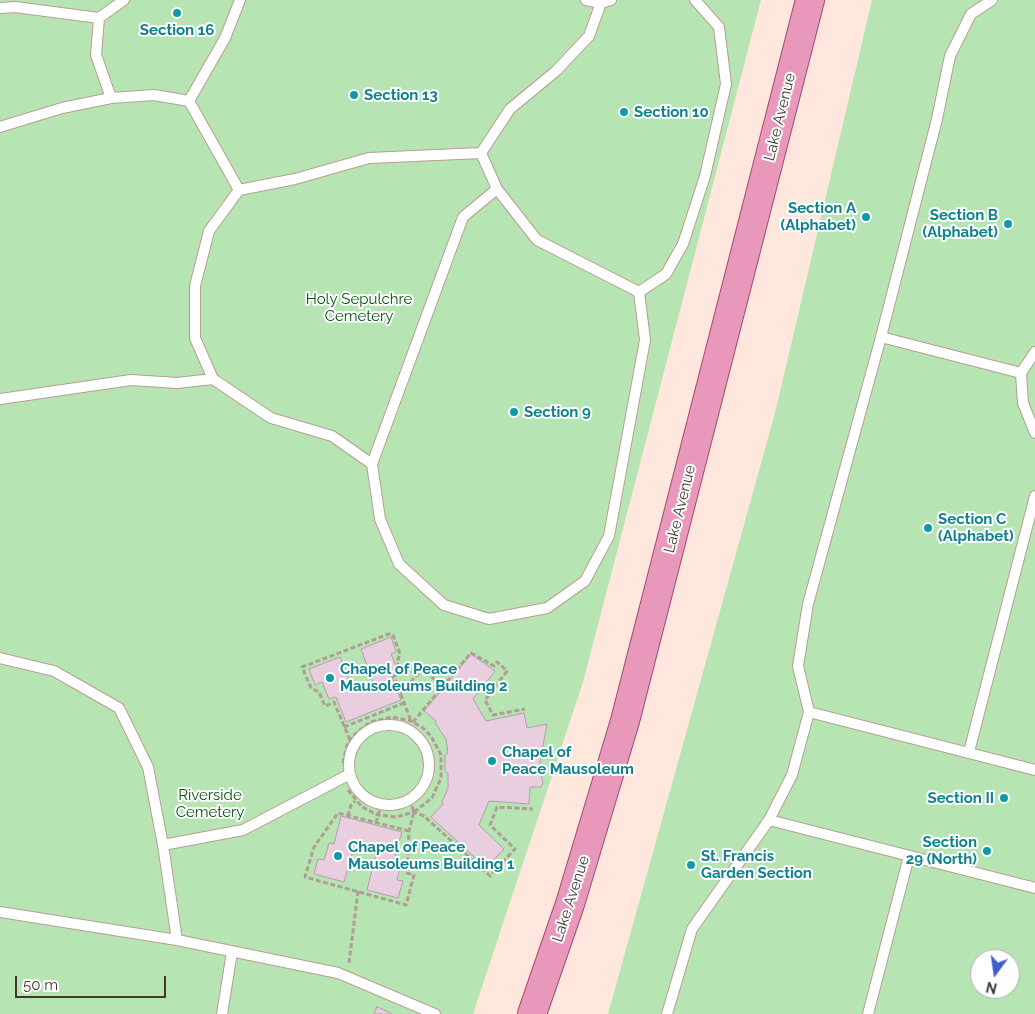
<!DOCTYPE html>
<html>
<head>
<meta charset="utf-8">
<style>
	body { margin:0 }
	#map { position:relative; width:1035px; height:1014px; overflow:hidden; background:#ffe7dd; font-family:Raleway,sans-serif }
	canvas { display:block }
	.north { position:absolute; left:970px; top:949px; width:50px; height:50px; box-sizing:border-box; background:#fff; border:1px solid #b3afac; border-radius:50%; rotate:194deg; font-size:14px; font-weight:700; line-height:20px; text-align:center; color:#413630 }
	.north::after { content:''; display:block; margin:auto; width:18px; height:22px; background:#405ed1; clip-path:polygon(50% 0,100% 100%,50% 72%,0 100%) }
	.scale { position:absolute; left:15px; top:976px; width:151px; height:22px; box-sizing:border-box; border:2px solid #413630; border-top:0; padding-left:6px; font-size:15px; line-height:18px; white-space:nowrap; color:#413630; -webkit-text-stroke:4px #fff; paint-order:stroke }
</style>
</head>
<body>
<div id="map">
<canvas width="1035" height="1014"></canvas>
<div class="north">N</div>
<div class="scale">50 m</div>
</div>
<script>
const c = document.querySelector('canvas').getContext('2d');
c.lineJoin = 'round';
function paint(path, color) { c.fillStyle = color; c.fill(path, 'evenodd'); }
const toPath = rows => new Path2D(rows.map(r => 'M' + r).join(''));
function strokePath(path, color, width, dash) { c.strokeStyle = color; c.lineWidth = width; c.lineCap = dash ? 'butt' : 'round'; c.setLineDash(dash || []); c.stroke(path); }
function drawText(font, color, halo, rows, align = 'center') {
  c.font = font + ' Raleway,sans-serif'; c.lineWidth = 4; c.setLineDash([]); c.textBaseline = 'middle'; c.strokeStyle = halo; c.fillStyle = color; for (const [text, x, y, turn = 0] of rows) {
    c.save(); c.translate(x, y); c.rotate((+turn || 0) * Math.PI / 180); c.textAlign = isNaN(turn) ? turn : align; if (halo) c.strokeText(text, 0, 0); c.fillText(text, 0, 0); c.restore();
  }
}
paint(toPath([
	[0,0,761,0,583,682,473,1014,0,1014],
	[872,0,1035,0,1035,1014,608,1014,775,413],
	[980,959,1010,959,1010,989,980,989]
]), '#b6e4b3');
const building = toPath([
	[391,637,396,652,391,654,398,671,391,674,401,700,346,722,336,697,329,699,322,682,315,685,309,669,340,657,353,690,373,682,361,649,391,637],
	[471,654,495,671,473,699,486,721,524,713,527,728,547,724,539,767,543,783,541,787,530,787,529,804,489,801,479,825,504,849,486,868,431,817,443,804,442,802,448,788,448,774,445,770,445,755,448,753,446,739,435,723,436,721,424,711,471,654],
	[341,816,402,832,394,859,402,861,397,880,403,881,398,898,367,890,376,854,354,848,344,882,314,874,318,859,324,860,329,843,334,844,341,816],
	[377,1007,391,1013,391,1014,374,1014,377,1007]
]);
paint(building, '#e8cedf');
strokePath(building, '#b69dad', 1);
const service = toPath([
	[586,0,601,3,611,0],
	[0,8,15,7,99,18,124,0],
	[99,18,96,55,111,98],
	[189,101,225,38,240,0],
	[0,127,62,108,111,98,154,95,189,101,239,190,209,231,195,286,195,338,213,379,271,418,332,436,372,464,380,519,399,564,444,605,489,619,547,608,585,581,609,536,645,340,639,292,537,240,497,189,481,153,510,109,556,71,589,36,601,3],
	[239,190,295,179,369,158,481,153],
	[639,292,666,274,683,244,705,176,726,84,719,27,695,0],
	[881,337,1021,373],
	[1035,352,1021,373,1023,403,1035,433],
	[0,399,131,380,177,383,213,379],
	[372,464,463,217,497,189],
	[0,658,54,671,119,708,148,767,163,845],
	[809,712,1035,770],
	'349 765a40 40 0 1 1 80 0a40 40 0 1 1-80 0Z',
	[969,752,1035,496],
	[769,820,1035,888],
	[0,912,177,940,338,973,435,1014],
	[177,940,163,845,243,830,350,774],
	[222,1014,232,952],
	[667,1014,692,929,769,820,792,775,809,712,798,666,808,604,881,337,937,119,950,56,971,14,992,0],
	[868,1014,909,856]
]);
const primary = toPath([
	[532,1014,570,904,625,721,810,0]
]);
strokePath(service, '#b99e91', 12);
strokePath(primary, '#a4496d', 30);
strokePath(toPath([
	[400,693,423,669,442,686],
	[413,722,471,653,494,666,497,662,507,671,485,700,493,715,525,709],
	[344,727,404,703],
	[350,740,334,702,325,706,319,692,311,688,302,667,389,634,393,635,400,654,397,662,401,673,394,676,411,721],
	[343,763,347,745,353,736,370,722,392,717,411,721,423,728,431,736,441,755,441,778,432,798,414,812],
	[348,790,362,807,378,815,396,817,414,812,424,816,490,876,515,849,490,825,497,807,533,809],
	[348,816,351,805,355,801],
	[376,823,381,805],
	[409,831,338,813,314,847,305,877,406,905,414,875,407,873,409,831,414,812,410,800],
	[349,963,358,891]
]), '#b09d95', 3, [5, 2.5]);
strokePath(service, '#fff', 10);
strokePath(primary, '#e898bb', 28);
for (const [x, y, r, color] of [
	[177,13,5,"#0f9aa8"],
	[354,95,5,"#0f9aa8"],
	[624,112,5,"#0f9aa8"],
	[866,217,5,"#0f9aa8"],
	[1008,224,5,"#0f9aa8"],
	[514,412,5,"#0f9aa8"],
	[928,528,5,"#0f9aa8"],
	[330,678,5,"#0f9aa8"],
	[492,761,5,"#0f9aa8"],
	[1004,798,5,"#0f9aa8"],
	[987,851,5,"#0f9aa8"],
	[338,856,5,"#0f9aa8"],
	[691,865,5,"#0f9aa8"]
]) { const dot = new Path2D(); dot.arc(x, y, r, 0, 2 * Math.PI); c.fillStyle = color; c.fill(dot); strokePath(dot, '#fff', 2); }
drawText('bold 15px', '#0d838f', '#fff', [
	["Section 16",177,30,"center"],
	["Section 13",364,95],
	["Section 10",634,112],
	["Section A",856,208,"right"],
	["(Alphabet)",856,225,"right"],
	["Section B",998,215,"right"],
	["(Alphabet)",998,232,"right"],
	["Section 9",524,412],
	["Section C",938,519],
	["(Alphabet)",938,536],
	["Chapel of Peace",340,669],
	["Mausoleums Building 2",340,686],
	["Chapel of",502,752],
	["Peace Mausoleum",502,769],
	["Section II",994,798,"right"],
	["Section",977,842,"right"],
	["29 (North)",977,859,"right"],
	["Chapel of Peace",348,847],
	["Mausoleums Building 1",348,864],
	["St. Francis",701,856],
	["Garden Section",701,873]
], 'left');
drawText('15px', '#413630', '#fff', [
	["Lake Avenue",780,117,-76],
	["Lake Avenue",680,509,-76],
	["Lake Avenue",571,899,-72]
]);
drawText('15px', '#05530a', '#fff', [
	["Holy Sepulchre",359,299],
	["Cemetery",359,316],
	["Riverside",210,795],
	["Cemetery",210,812]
]);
</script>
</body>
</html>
